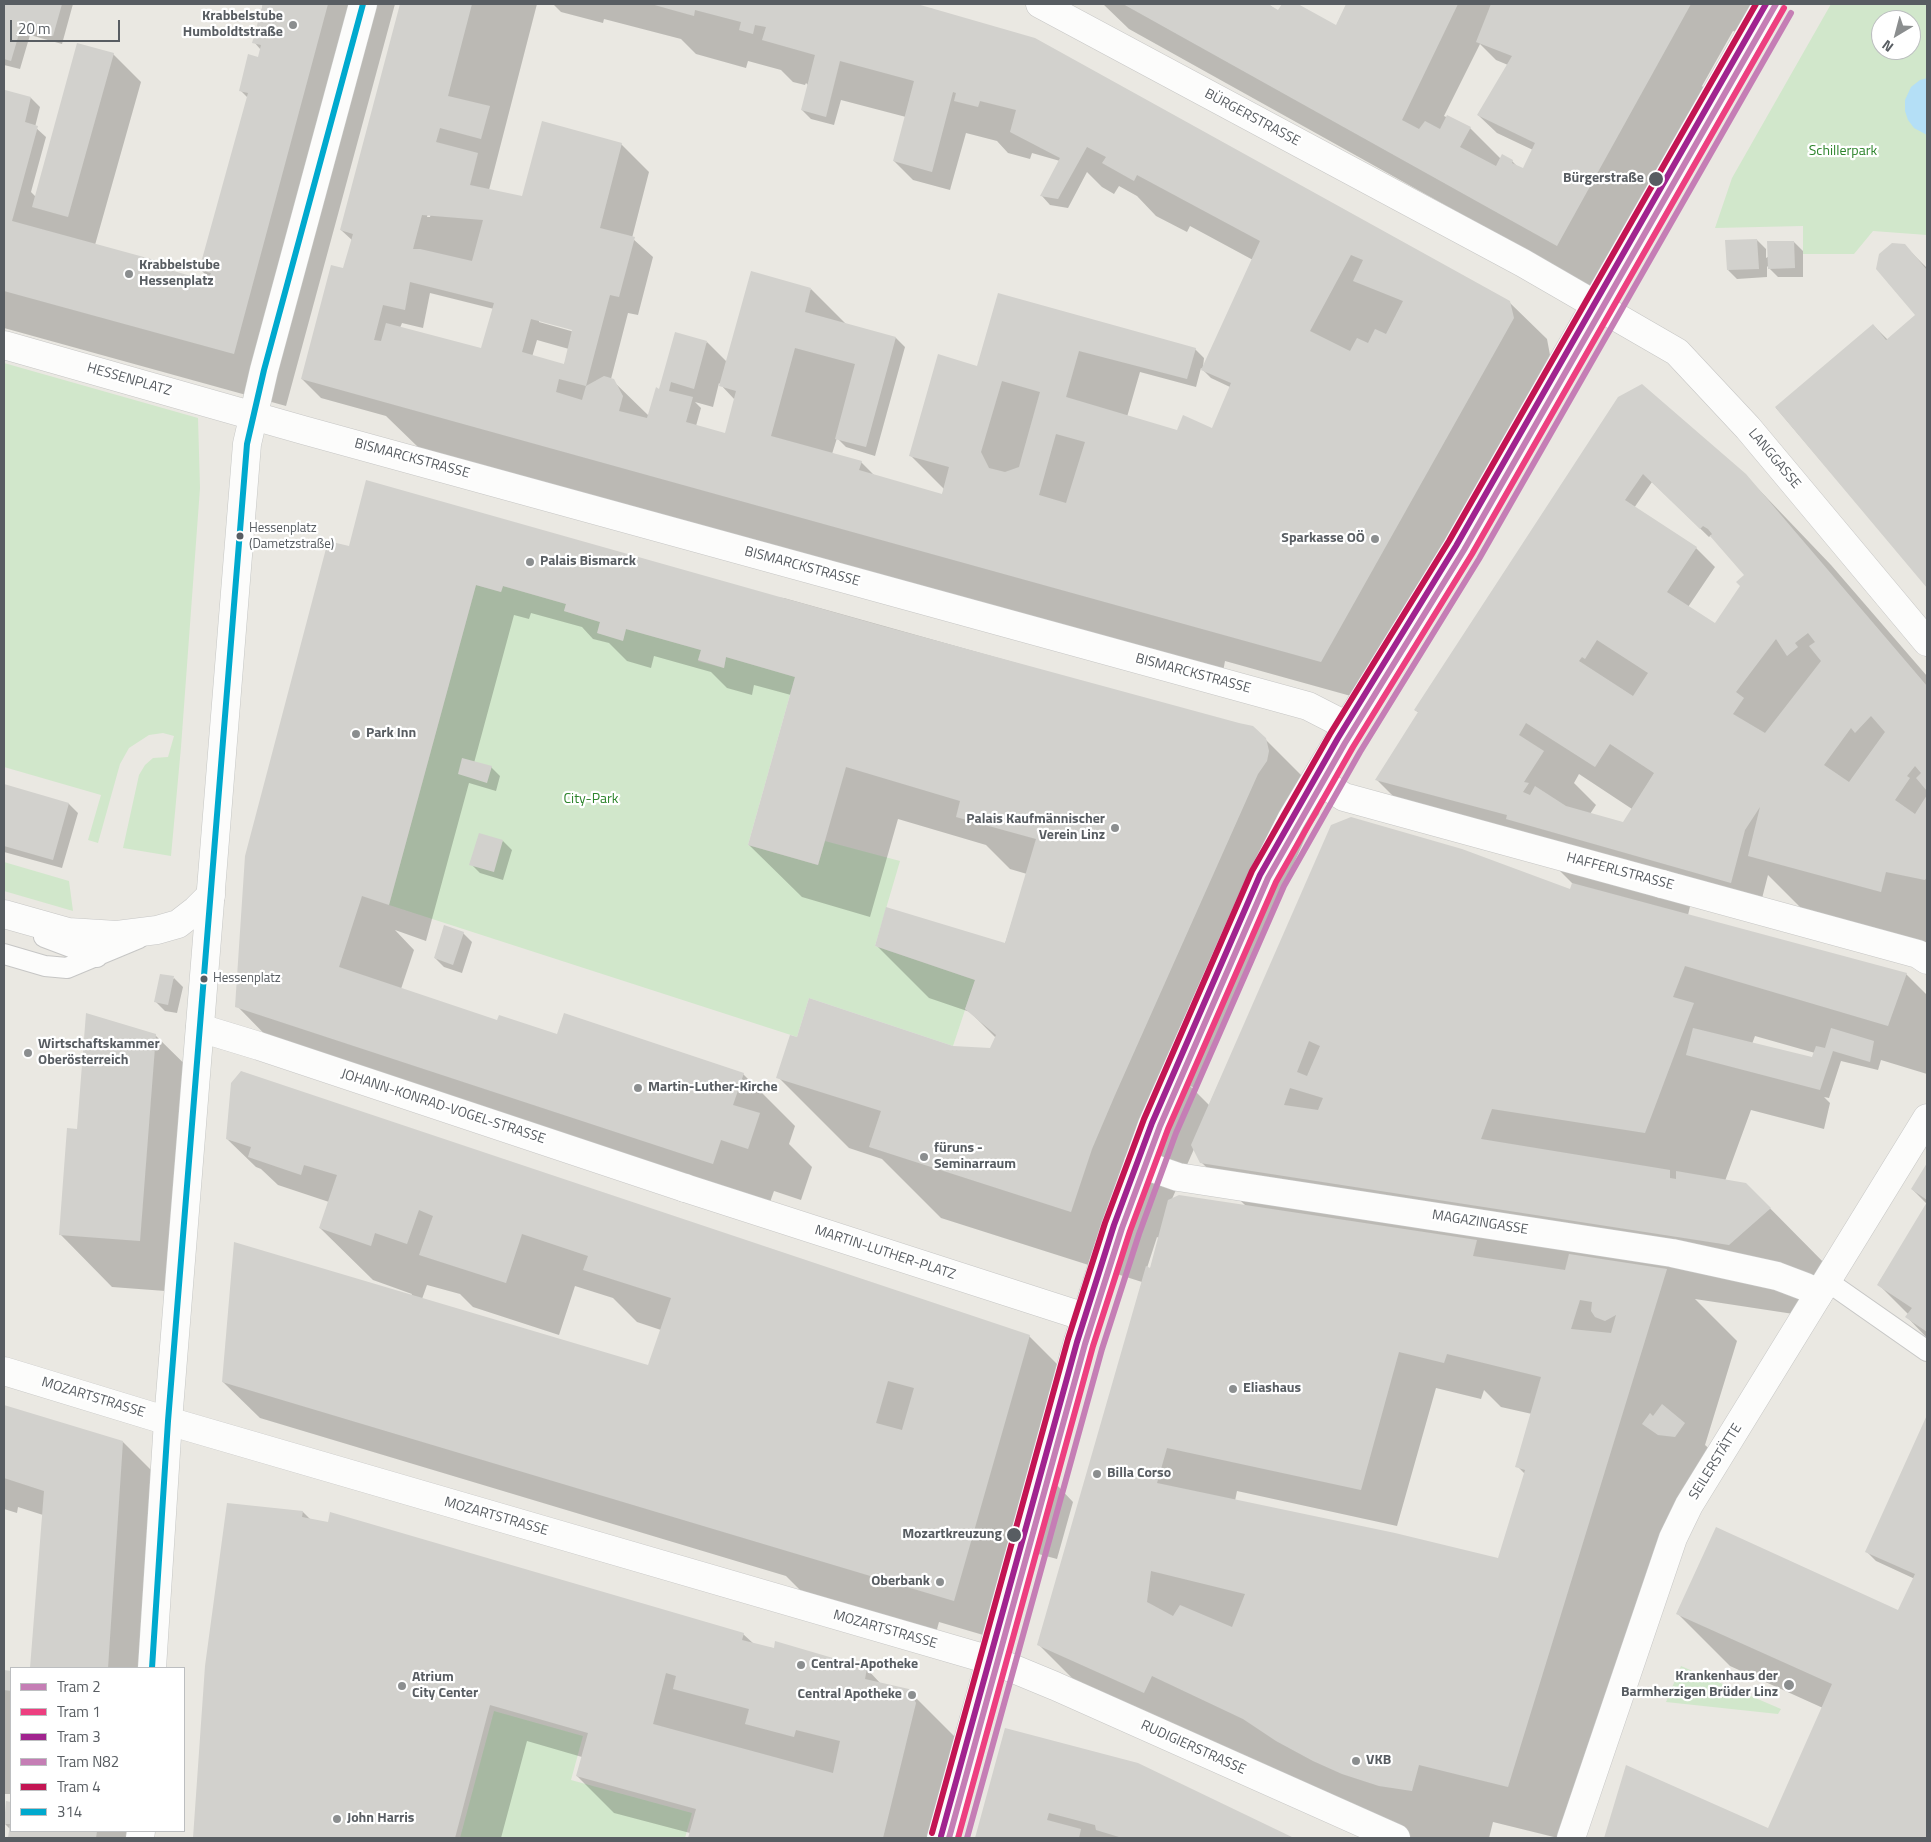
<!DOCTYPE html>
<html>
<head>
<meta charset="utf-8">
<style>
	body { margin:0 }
	#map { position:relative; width:1931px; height:1842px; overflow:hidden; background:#eae8e2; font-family:"Titillium Web",sans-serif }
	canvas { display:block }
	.frame { position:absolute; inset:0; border:5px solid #585d62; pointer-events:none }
	.legend { position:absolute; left:10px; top:1667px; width:175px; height:165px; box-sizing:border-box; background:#fff; border:1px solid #bcbec0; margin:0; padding:6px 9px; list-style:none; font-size:15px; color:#585d62 }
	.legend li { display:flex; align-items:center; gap:10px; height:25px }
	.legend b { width:25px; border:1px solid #bcbec0 }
	.north { position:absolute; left:1871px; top:10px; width:50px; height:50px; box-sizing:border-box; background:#fff; border:1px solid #bcbec0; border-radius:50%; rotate:217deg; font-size:14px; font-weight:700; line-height:20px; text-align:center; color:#585d62 }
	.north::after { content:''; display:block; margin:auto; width:18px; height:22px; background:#8b8e8f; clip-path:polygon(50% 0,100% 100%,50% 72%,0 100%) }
	.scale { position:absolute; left:10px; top:20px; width:110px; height:22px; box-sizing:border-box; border:2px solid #585d62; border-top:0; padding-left:6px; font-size:15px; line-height:18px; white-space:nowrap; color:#585d62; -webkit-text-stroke:4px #fff; paint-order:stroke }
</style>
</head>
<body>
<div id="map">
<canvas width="1931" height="1842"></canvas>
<div class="frame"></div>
<ul class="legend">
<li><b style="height:6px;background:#c57eb5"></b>Tram 2</li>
<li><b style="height:6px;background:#ed3f80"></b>Tram 1</li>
<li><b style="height:6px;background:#a1248f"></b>Tram 3</li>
<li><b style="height:6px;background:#c57eb5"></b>Tram N82</li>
<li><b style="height:6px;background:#c31553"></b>Tram 4</li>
<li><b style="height:6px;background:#00a9ce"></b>314</li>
</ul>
<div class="north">N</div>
<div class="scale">20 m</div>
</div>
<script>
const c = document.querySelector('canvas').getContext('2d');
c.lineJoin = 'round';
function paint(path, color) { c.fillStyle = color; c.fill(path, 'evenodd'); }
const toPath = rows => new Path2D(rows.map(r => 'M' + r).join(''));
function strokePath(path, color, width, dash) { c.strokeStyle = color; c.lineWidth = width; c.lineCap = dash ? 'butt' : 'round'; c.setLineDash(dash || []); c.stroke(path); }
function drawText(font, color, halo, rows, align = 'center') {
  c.font = font + ' "Titillium Web",sans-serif'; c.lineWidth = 4.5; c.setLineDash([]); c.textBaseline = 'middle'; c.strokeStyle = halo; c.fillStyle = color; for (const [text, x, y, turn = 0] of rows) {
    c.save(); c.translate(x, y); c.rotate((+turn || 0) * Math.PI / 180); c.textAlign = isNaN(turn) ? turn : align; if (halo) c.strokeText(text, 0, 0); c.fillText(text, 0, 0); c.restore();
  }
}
paint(toPath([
	[1831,4,1927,4,1927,235,1873,231,1854,254,1803,254,1803,226,1715,228,1732,178],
	[1881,20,1911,20,1911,50,1881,50],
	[4,363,198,418,200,488,181,747,171,856,123,848,139,775,145,765,153,758,168,757,174,736,163,733,149,735,129,748,120,764,98,843,88,840,101,795,4,767],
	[476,585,501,592,503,586,566,604,564,611,600,622,598,633,623,640,626,629,701,650,698,661,724,668,726,657,795,677,748,845,818,865,825,841,900,861,875,946,975,980,953,1046,809,998,797,1037,389,905],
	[4,862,69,881,73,911,4,891],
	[1681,1666,1781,1709,1778,1714,1666,1702],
	[494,1711,583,1736,571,1780,692,1813,685,1838,460,1838]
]), '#d1e7cb');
paint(toPath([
	[1927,78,1927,135,1914,128,1908,120,1905,111,1905,100,1911,87,1920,80]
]), '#b4dff6');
paint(toPath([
	[4,4,73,4,62,44,30,35,20,69,4,65],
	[263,4,395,4,286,406,4,328,4,98,6,91,31,98,40,107,35,127,46,137,31,192,36,197,113,54,141,82,95,245,161,263,170,271,209,282,210,279,201,270,248,98,240,90,259,58,261,50,254,42],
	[401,4,537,4,489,190,523,197,621,144,649,172,632,238,653,257,638,315,628,313,611,379,649,416,660,390,707,342,727,362,811,289,847,325,896,338,905,347,875,456,846,447,837,438,832,454,861,462,875,476,942,495,944,489,911,456,978,367,999,294,1195,349,1204,358,1203,367,1253,260,1190,226,1187,232,1156,216,1137,196,1119,186,1114,194,1102,187,1087,172,1068,208,1050,205,1042,196,1060,161,1032,153,1030,159,1008,153,997,141,966,133,950,190,913,180,894,161,906,117,841,100,834,125,811,119,802,110,808,85,806,83,805,85,793,82,781,70,748,61,746,68,696,54,681,39,604,19,603,23,561,12,553,4,912,4,933,9,1509,302,1547,339,1550,355,1358,698,1225,661,1223,672,420,449,386,416,321,398,302,379,344,269,353,241,341,230],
	[436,181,438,183,430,217,427,217],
	[430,293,494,309,482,350,400,328,402,323,423,328],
	[539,320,579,330,578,333,539,322],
	[537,340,569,349,564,365,532,357],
	[1201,368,1211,378,1230,387,1213,429,1177,432,1127,417,1140,372,1196,387],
	[719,383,735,400,726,435,696,426,701,408,695,402,713,407],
	[1103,4,1268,4,1279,12,1283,4,1295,4,1341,30,1337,24,1347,4,1758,4,1742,34,1733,31,1702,86,1718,102,1610,297,1129,29],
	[1480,44,1496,60,1508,65,1478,115,1497,133,1533,150,1524,169,1518,167,1512,161,1501,159,1470,128,1444,116],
	[1757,240,1766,249,1766,258,1794,242,1803,251,1803,277,1778,277,1767,266,1767,277,1737,279,1728,270],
	[1904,245,1927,268,1927,586,1776,408,1873,325,1888,340,1917,315],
	[1619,397,1745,475,1831,565,1927,676,1927,955,1820,927,1768,875,1759,910,1693,894,1688,915,1906,974,1927,995,1927,1074,1881,1060,1878,1070,1841,1061,1829,1098,1824,1097,1830,1103,1824,1129,1751,1110,1725,1181,1746,1184,1841,1280,1800,1315,1695,1299,1737,1341,1705,1445,1712,1451,1558,1838,1493,1822,1489,1838,1401,1838,1110,1716,1039,1645,1142,1282,941,1218,882,1159,849,1148,778,1077,952,1047,991,1049,996,1038,970,1012,929,998,876,945,1005,944,1027,874,1010,869,986,845,898,819,870,917,802,897,749,845,791,695,754,685,752,695,727,688,711,672,654,656,651,668,627,661,609,643,593,639,582,627,531,613,529,619,514,615,474,763,491,767,500,776,496,791,469,783,426,941,395,930,414,950,401,989,498,1022,557,1036,743,1074,795,1126,789,1144,812,1167,801,1200,774,1191,765,1216,289,1059,237,1006,350,548,784,598,1238,725,1265,739,1318,792,1321,804,1319,814,1310,827,1195,1088,1190,1086,1209,1105,1332,826,1571,890,1573,884,1521,832,1395,798,1377,780,1419,713,1415,710],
	[1652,482,1709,537,1711,535,1746,575,1740,588,1715,625,1688,607,1715,567,1696,548,1634,508],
	[1579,774,1632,809,1624,824,1590,814,1596,805,1574,783],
	[1755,1036,1815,1053,1813,1059,1752,1044],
	[1194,1149,1201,1162,1246,1206,1172,1199],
	[1157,1237,1159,1238,1150,1270,1147,1268],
	[1436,1388,1481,1399,1484,1390,1501,1407,1532,1414,1517,1466,1525,1474,1499,1560,1235,1501,1237,1491,1397,1526],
	[4,785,69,804,78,813,62,868,4,852],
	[503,841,512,850,503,880,480,873,471,864],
	[463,933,472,942,462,973,444,967,435,958],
	[174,978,183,987,177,1013,165,1011,156,1002],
	[155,1035,208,1087,192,1293,112,1287,60,1234,78,1130],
	[227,1139,1029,1336,1082,1389,1055,1483,1073,1502,1057,1559,1016,1548,990,1637,939,1622,933,1644,820,1610,786,1576,260,1418,223,1382,411,1296,412,1294,373,1280,320,1228,329,1202,278,1185,261,1169,256,1167],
	[427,1285,460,1294,473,1307,559,1335,575,1286,613,1298,637,1322,661,1330,649,1367,422,1299],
	[1927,1165,1927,1204,1912,1189],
	[1927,1205,1927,1338,1907,1317,1909,1315,1878,1284],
	[4,1406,123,1442,160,1479,163,1668,32,1668,43,1515,18,1507,17,1513,4,1509],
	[1927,1418,1927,1838,1605,1838,1627,1767,1774,1832,1823,1708,1730,1666,1678,1614,1898,1611,1915,1579,1876,1561,1867,1552],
	[228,1504,303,1512,311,1520,743,1634,754,1644,867,1669,881,1684,908,1690,961,1743,948,1838,818,1838,828,1797,825,1797,815,1838,689,1838,690,1833,614,1813,577,1776,582,1757,527,1741,501,1838,194,1838,206,1666],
	[4,1671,11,1672,11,1794,4,1794],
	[1005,1730,1138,1764,1291,1838,976,1838],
	[8,1803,11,1803,11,1831,135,1831,135,1838,10,1838,10,1829,5,1824]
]), '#0003');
paint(toPath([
	[4,4,62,4,53,36,21,27,11,61,4,59],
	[263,4,328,4,234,354,4,291,5,90,31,97,25,122,38,126,12,221,162,262,160,267,208,281,211,273,199,270,248,93,239,91,248,54,258,57,261,45,252,43],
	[400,4,472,4,448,96,490,106,481,139,440,128,436,142,478,153,470,185,522,196,542,121,622,143,600,228,635,237,619,297,610,295,586,386,604,376,614,379,623,396,619,411,647,418,656,387,659,389,675,332,707,341,694,389,671,382,669,391,693,397,686,422,725,433,736,391,719,386,751,271,811,288,805,312,896,337,866,447,835,439,855,364,795,348,771,436,862,461,859,470,942,494,949,467,909,456,938,354,977,366,998,293,1196,348,1187,379,1079,351,1066,397,1177,430,1183,415,1212,428,1231,383,1201,370,1260,241,1137,175,1134,181,1102,163,1106,157,1087,147,1058,199,1040,196,1060,158,1010,132,1016,110,980,101,978,107,954,101,956,93,953,92,932,172,893,161,914,81,840,61,826,117,801,110,815,55,762,40,766,27,755,25,753,34,739,30,741,22,695,10,694,16,651,4,917,4,1035,38,1510,301,1514,318,1321,662,301,379,331,265,343,268,353,234,340,230],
	[422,215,483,220,472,261,420,249,413,249],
	[1351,255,1363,260,1353,281,1403,301,1386,334,1375,329,1368,343,1357,338,1350,351,1310,331],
	[410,282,494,303,481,348,386,323,381,341,374,340,383,305,405,310],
	[531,319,572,330,564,364,522,352],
	[559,379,586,386,582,400,556,392],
	[1002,381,1040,392,1019,467,1005,472,989,468,981,452],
	[1056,434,1085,442,1066,503,1039,495],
	[1123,4,1268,4,1278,10,1282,4,1298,4,1336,25,1346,4,1458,4,1402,120,1419,129,1425,121,1440,129,1447,115,1471,127,1460,147,1496,166,1502,154,1513,160,1512,163,1523,168,1535,143,1477,115,1512,56,1476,42,1491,4,1691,4,1557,246],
	[77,43,114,53,68,217,32,207],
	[1757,239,1759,269,1727,270,1725,240],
	[1767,241,1794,241,1795,268,1768,269],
	[1892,243,1905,244,1927,270,1927,588,1775,407,1873,324,1886,340,1915,315,1876,269,1879,254],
	[1642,384,1746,474,1927,686,1927,791,1916,778,1921,773,1915,766,1907,776,1910,778,1895,800,1915,814,1927,795,1927,877,1925,880,1886,872,1881,892,1748,856,1760,807,1745,830,1731,883,1506,819,1507,815,1375,780,1418,712,1414,710,1618,397],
	[1643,474,1700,529,1703,526,1708,529,1712,534,1710,536,1744,575,1736,582,1740,586,1715,623,1667,592,1697,547,1625,500],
	[1808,633,1815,642,1809,646,1821,661,1765,733,1733,714,1744,698,1736,692,1776,639,1787,656,1798,647,1795,643],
	[1597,640,1648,673,1633,696,1579,661,1582,657,1585,659],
	[1871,716,1885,732,1849,782,1824,765,1851,728,1855,733],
	[1526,723,1595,767,1610,744,1654,773,1623,822,1566,806,1535,786,1530,795,1523,792,1529,783,1524,782,1544,751,1519,735],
	[366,480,886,627,1239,723,1253,726,1266,738,1269,751,1267,761,1258,774,1115,1095,1092,1149,1071,1212,869,1147,881,1111,776,1078,790,1035,797,1037,809,998,953,1046,990,1048,996,1035,965,1009,975,980,875,946,886,907,1005,943,1036,839,956,817,960,801,846,767,818,865,748,845,795,677,726,657,724,668,698,660,701,650,626,629,623,641,597,633,600,622,564,611,566,604,503,586,501,592,476,585,389,905,362,896,339,967,497,1020,499,1015,557,1034,564,1013,744,1073,733,1105,760,1113,748,1149,721,1140,713,1164,235,1007,245,856,328,541,349,546],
	[462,758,492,766,487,783,458,774],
	[4,784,69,803,53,860,4,846],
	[1351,817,1462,849,1570,889,1572,883,1907,973,1888,1026,1685,966,1673,997,1694,1003,1645,1133,1492,1109,1481,1139,1670,1170,1670,1178,1676,1179,1676,1171,1746,1183,1771,1208,1729,1245,1200,1163,1191,1145,1331,825],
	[1309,1041,1320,1046,1307,1076,1297,1072],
	[1290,1088,1323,1098,1318,1110,1284,1105],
	[479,833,503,840,494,872,469,865],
	[444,925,464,932,453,965,434,958],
	[160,974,174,976,168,1005,154,1002],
	[86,1013,156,1034,140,1241,59,1235,67,1128,77,1129],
	[1693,1028,1812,1057,1816,1046,1825,1048,1831,1028,1874,1041,1870,1062,1833,1051,1820,1090,1686,1055],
	[241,1071,1030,1335,954,1601,222,1382,234,1242,648,1365,671,1298,583,1270,588,1256,522,1234,506,1283,419,1255,433,1216,419,1210,407,1244,375,1233,371,1246,319,1228,337,1175,304,1165,301,1175,248,1157,251,1147,226,1139,231,1083],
	[888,1381,914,1388,902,1430,876,1423],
	[1927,1163,1927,1200,1911,1189],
	[1179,1195,1477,1240,1473,1256,1565,1270,1569,1254,1667,1269,1508,1787,1419,1765,1412,1791,1379,1786,1342,1774,1313,1761,1276,1741,1243,1719,1152,1676,1144,1693,1037,1645,1146,1266,1150,1268,1168,1200],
	[1580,1300,1592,1302,1591,1311,1595,1317,1605,1321,1616,1315,1611,1333,1571,1329],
	[1399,1352,1444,1363,1447,1354,1541,1377,1515,1467,1525,1470,1498,1558,1395,1533,1157,1483,1167,1448,1361,1490],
	[1151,1571,1245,1594,1232,1627,1180,1605,1173,1616,1147,1602],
	[1927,1202,1927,1332,1905,1317,1912,1308,1877,1285],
	[1662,1404,1685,1423,1675,1437,1658,1435,1642,1424,1650,1413,1653,1416],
	[4,1405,123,1441,108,1668,30,1668,44,1491,4,1478],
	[1927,1415,1926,1838,1604,1838,1626,1765,1768,1828,1832,1684,1676,1614,1716,1527,1898,1610,1915,1574,1865,1552],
	[227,1503,303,1511,302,1517,328,1522,330,1512,744,1633,742,1640,774,1648,775,1641,867,1668,865,1679,909,1689,916,1703,883,1838,688,1838,696,1809,576,1776,588,1733,490,1705,455,1838,193,1838,205,1666],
	[666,1673,676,1676,673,1689,749,1709,745,1724,794,1737,796,1730,840,1741,833,1773,653,1724],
	[4,1670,11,1671,11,1691,4,1690],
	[1005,1728,1138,1763,1294,1838,1119,1838,1119,1837,1096,1830,1095,1825,1049,1813,1047,1820,1081,1829,1079,1838,975,1838],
	[6,1801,11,1802,11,1831,97,1831,96,1838,8,1838,10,1824,4,1824]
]), '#d2d1cd');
const service = toPath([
	[44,937,97,957],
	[4,954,45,966,67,968,139,938],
	[1827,1281,1927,1351]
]);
const pedestrian = toPath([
	[1316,779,1344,797,1662,884],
	[1138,1163,1178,1177,1672,1253,1777,1276,1806,1287,1818,1295],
	[685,1188,1085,1317],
	[941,1838,1078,1341,1115,1227,1152,1125,1262,877,1291,820,1347,726]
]);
const minor = toPath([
	[1040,4,1523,263,1677,352,1748,428,1927,642],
	[4,345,303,430,1308,706,1347,726,1457,547,1767,4],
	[1662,884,1918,954,1927,960],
	[4,914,68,932,117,935,157,930,178,924,196,910,211,895],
	[200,1028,259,1046,685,1188],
	[1571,1838,1673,1538,1689,1505,1927,1118]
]);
const tertiary = toPath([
	[4,1371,168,1421,997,1662,1055,1686,1396,1838]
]);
const secondary = toPath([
	[152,1668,168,1421,247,444,264,370,363,4],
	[140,1838,141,1831]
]);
strokePath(service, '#c6c6c5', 22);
strokePath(pedestrian, '#c6c6c5', 29);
strokePath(minor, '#c6c6c5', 29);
strokePath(tertiary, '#c6c6c5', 29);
strokePath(secondary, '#c5c6c4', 29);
strokePath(service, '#fcfcfb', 20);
strokePath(pedestrian, '#fcfcfb', 28);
strokePath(minor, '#fcfcfb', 28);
strokePath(tertiary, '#fcfcfb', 28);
strokePath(secondary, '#fcfcfb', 28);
strokePath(toPath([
	[152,1668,168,1421,247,444,264,370,363,4]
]), '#00a9ce', 6);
strokePath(toPath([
	[949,1838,1085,1344,1122,1228,1160,1126,1268,878,1345,743,1464,550,1776,4]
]), '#c57eb5', 6);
strokePath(toPath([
	[958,1838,1093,1346,1130,1231,1168,1129,1276,882,1353,747,1472,554,1784,8]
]), '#ed3f80', 6);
strokePath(toPath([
	[941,1836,1077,1342,1114,1225,1152,1123,1260,875,1338,738,1456,546,1766,4]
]), '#a1248f', 6);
strokePath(toPath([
	[967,1838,1102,1349,1139,1234,1176,1133,1284,886,1360,752,1479,559,1791,13]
]), '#c57eb5', 6);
strokePath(toPath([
	[932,1833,1068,1339,1105,1223,1144,1119,1252,871,1330,734,1449,541,1756,4]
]), '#c31553', 6);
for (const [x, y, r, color] of [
	[293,25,5,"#8b8e8f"],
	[1656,179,8,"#585d62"],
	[129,274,5,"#8b8e8f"],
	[240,536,4.5,"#585d62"],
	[1375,539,5,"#8b8e8f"],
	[530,562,5,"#8b8e8f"],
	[356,734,5,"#8b8e8f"],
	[1115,828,5,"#8b8e8f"],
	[204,979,4.5,"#585d62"],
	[28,1053,5,"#8b8e8f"],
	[638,1088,5,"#8b8e8f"],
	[924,1157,5,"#8b8e8f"],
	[1233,1389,5,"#8b8e8f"],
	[1097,1474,5,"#8b8e8f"],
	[1014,1535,8,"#585d62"],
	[940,1582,5,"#8b8e8f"],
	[801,1665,5,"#8b8e8f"],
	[1789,1685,6,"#8b8e8f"],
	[402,1686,5,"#8b8e8f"],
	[912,1695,5,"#8b8e8f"],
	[1356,1761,5,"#8b8e8f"],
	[337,1819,5,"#8b8e8f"]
]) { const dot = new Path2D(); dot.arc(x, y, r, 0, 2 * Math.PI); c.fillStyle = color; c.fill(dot); strokePath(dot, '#fff', 2); }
drawText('13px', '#585d62', '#fff', [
	["Hessenplatz",249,529],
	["(Dametzstraße)",249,545],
	["Hessenplatz",213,979]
], 'left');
drawText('bold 14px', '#585d62', '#fff', [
	["Krabbelstube",283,17,"right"],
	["Humboldtstraße",283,33,"right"],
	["Krabbelstube",139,266],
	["Hessenplatz",139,282],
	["Sparkasse OÖ",1365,539,"right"],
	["Palais Bismarck",540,562],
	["Park Inn",366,734],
	["Palais Kaufmännischer",1105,820,"right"],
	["Verein Linz",1105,836,"right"],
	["Wirtschaftskammer",38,1045],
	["Oberösterreich",38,1061],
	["Martin-Luther-Kirche",648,1088],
	["füruns -",934,1149],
	["Seminarraum",934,1165],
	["Eliashaus",1243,1389],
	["Billa Corso",1107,1474],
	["Oberbank",930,1582,"right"],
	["Central-Apotheke",811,1665],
	["Krankenhaus der",1778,1677,"right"],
	["Barmherzigen Brüder Linz",1778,1693,"right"],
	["Atrium",412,1678],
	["City Center",412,1694],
	["Central Apotheke",902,1695,"right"],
	["VKB",1366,1761],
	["John Harris",347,1819]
], 'left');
drawText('14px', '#585d62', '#fff', [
	["BÜRGERSTRASSE",1252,118,28],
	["HESSENPLATZ",129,380,16],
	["BISMARCKSTRASSE",412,459,15],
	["LANGGASSE",1774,459,50],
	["BISMARCKSTRASSE",802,567,15],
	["BISMARCKSTRASSE",1193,674,15],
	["HAFFERLSTRASSE",1620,872,15],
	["JOHANN-KONRAD-VOGEL-STRASSE",443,1107,18],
	["MAGAZINGASSE",1480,1223,9],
	["MARTIN-LUTHER-PLATZ",885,1253,18],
	["MOZARTSTRASSE",93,1398,17],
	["SEILERSTÄTTE",1716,1462,-58],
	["MOZARTSTRASSE",496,1517,16],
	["MOZARTSTRASSE",885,1630,16],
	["RUDIGIERSTRASSE",1193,1748,24]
]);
drawText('14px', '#2e852d', '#fff', [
	["Schillerpark",1843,152],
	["City-Park",591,800]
]);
drawText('bold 14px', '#585d62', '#fff', [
	["Bürgerstraße",1644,179],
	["Mozartkreuzung",1002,1535]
], 'right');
</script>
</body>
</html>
